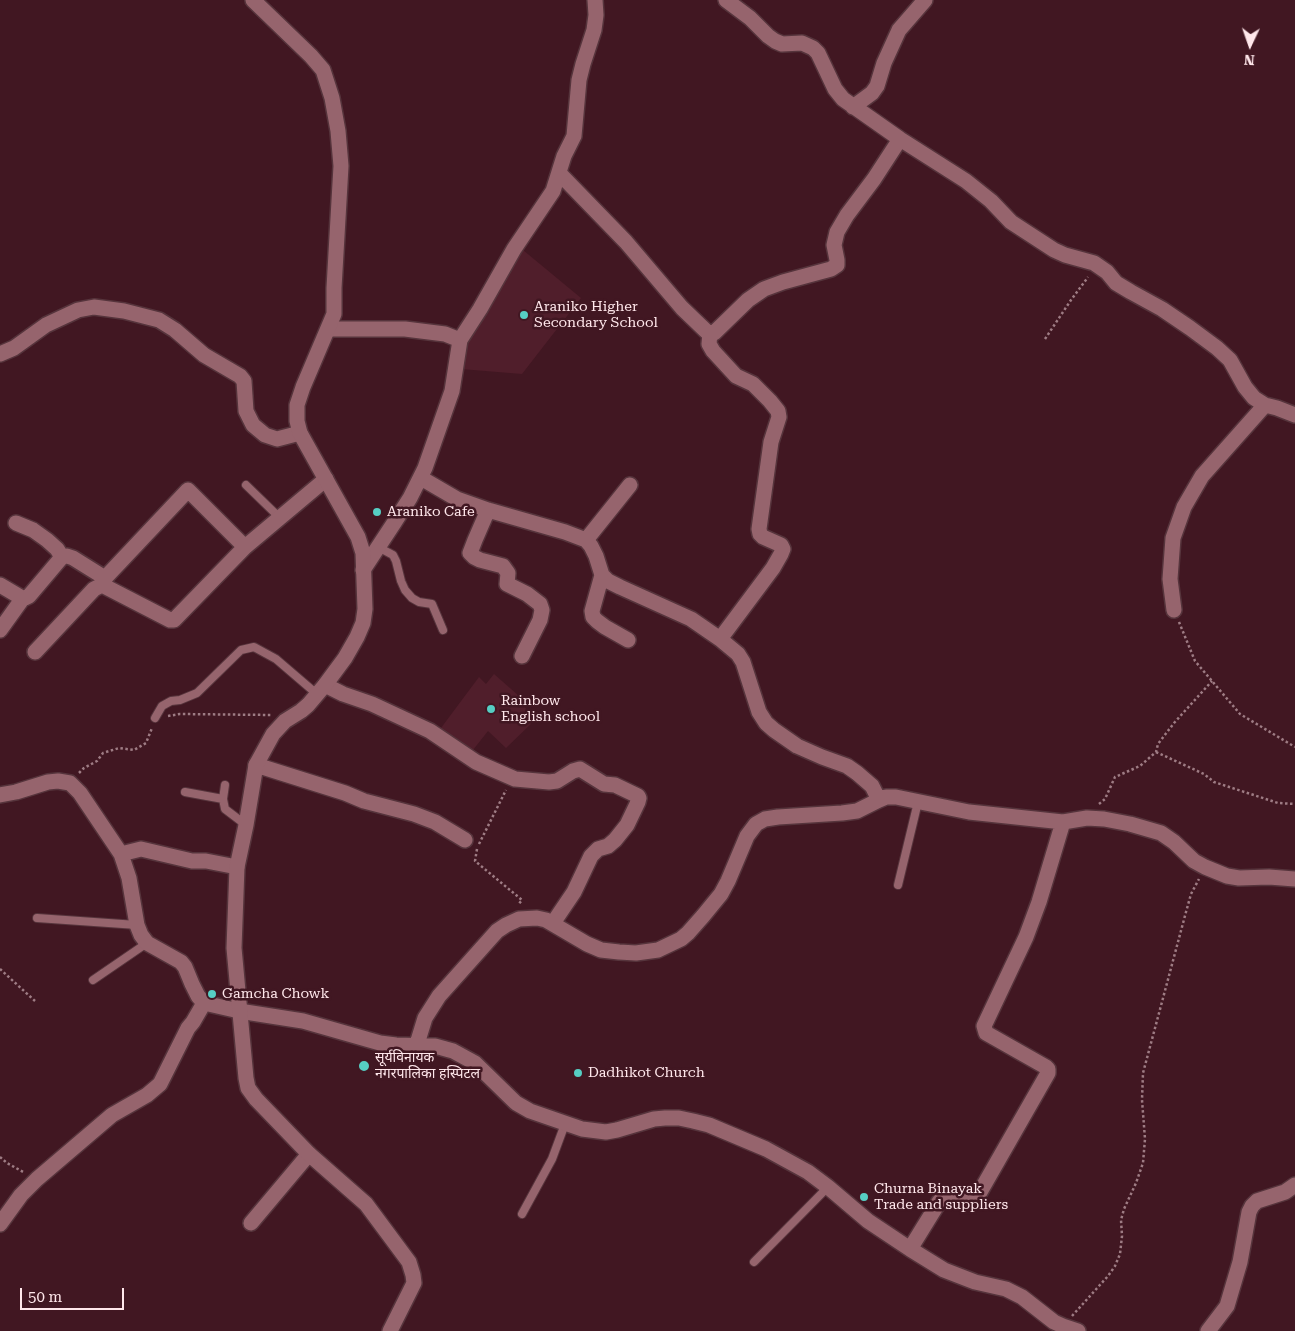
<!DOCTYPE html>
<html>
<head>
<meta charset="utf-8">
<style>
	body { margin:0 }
	#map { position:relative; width:1295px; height:1331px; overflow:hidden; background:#411722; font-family:"Roboto Serif",serif }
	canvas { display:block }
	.north { position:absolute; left:1225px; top:20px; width:50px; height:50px; -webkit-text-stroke:4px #411722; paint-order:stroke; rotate:183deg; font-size:14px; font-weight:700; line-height:20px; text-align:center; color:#ffe7eb }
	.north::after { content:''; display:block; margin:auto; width:18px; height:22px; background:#ffe7eb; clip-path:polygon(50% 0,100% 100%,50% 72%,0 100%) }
	.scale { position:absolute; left:20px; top:1288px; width:104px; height:22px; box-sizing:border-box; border:2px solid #ffe7eb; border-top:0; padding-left:6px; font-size:15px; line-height:18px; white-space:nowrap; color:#ffe7eb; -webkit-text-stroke:4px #411722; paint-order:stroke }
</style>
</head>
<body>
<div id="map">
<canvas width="1295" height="1331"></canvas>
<div class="north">N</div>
<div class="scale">50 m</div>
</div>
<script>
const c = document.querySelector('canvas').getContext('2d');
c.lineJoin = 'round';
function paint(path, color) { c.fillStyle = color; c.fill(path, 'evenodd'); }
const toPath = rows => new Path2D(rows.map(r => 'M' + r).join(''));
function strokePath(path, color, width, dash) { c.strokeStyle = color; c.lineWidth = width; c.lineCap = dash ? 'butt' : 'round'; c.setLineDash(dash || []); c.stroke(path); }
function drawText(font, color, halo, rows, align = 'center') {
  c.font = font + ' "Roboto Serif","Noto Sans Devanagari",serif'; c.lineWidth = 5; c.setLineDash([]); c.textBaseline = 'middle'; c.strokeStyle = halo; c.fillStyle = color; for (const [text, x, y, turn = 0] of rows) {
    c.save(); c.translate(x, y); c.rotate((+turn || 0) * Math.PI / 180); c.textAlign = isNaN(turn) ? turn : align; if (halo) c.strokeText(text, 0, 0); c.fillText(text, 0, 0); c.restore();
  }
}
paint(toPath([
	[523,250,581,298,522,374,461,369,469,332],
	[494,674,519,696,533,722,506,748,488,731,469,755,438,732,479,677,486,684]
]), '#501e2b');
const service = toPath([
	[246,485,280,518],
	[378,547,393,555,396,561,401,581,405,590,412,598,419,602,432,604,443,630],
	[155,718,162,706,171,701,180,700,197,693,241,650,254,647,276,659,318,695],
	[185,792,223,799,225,809,246,825],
	[223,799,225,785],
	[898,885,918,802],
	[37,918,137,925],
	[93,980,147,943],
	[522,1214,552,1159,565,1124],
	[754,1262,828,1187]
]);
const minor = toPath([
	[726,0,750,18,768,36,775,41,782,44,802,43,813,48,818,53,835,89,843,99,900,139,966,181,991,201,1011,222,1054,250,1065,255,1094,263,1107,272,1116,283,1131,292,1162,309,1190,328,1217,348,1230,360,1245,387,1254,398,1265,405,1277,408,1295,415],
	[853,107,872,93,877,86,884,63,899,30,925,0],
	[559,173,626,242,682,308,706,331,710,333,714,333,748,300,764,289,783,282,831,269,837,265,837,260,834,245,837,232,847,215,874,179,900,139],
	[329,329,405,329,445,334,460,340],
	[0,354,14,348,46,325,78,310,94,307,124,311,159,320,175,330,204,355,240,376,244,381,246,411,253,425,265,435,277,439,300,433],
	[421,478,457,499,488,510,565,532,586,540,591,546,596,556,602,575,592,611,593,617,597,621,605,627,628,640],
	[488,510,475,540,470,553,474,557,480,560,503,566,508,573,507,584,527,594,540,604,542,610,540,620,522,656],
	[16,523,33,530,47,540,57,549,62,557],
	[586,540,630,485],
	[245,547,188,490,105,578,104,584,106,587,170,620,174,620,245,547,326,479],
	[363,570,394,523,410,498,425,468,452,391,460,340,480,309,514,249,553,191,564,156,574,136,579,80,583,64,594,30,596,15,595,0],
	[602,575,608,581,620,587,691,619,720,639,773,568,781,554,783,549,781,545,763,537,760,534,759,529,771,442,779,417,778,411,770,401,753,384,736,376,713,351,709,344,710,333],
	[0,585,22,598,25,598,29,596,62,557,67,556,73,558,105,578],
	[1174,610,1170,579,1173,538,1184,507,1202,476,1265,405],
	[0,630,23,598],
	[720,639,738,654,743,662,759,712,766,723,774,730,797,746,822,757,847,766,857,773,872,786,879,800],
	[35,652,94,589,104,584],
	[325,685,343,694,372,704,430,731,476,762,515,779,549,782,557,781,573,771,580,769,604,784,615,785,638,796,639,798,638,802,627,825,615,840,608,846,598,849,591,856,574,892,553,923],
	[256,765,345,793,364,801,414,814,435,822,465,840],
	[0,795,16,792,48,782,58,781,70,783,80,793,121,854,129,878,137,925,141,935,147,943,181,962,185,967,192,984,198,996,204,1003],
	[121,854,141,849,192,861,206,861,237,867],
	[204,1003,239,1011,303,1021,380,1043,396,1045,435,1046,453,1051,475,1063,516,1103,530,1111,582,1129,606,1132,617,1130,654,1119,665,1118,679,1118,693,1121,709,1125,766,1149,808,1172,828,1187,868,1221,910,1249,944,1270,975,1282,1006,1289,1022,1297,1054,1322,1063,1326,1078,1331],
	[417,1044,425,1018,439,996,497,931,506,925,519,919,537,918,546,920,587,944,601,950,619,952,636,953,658,950,681,939,688,933,703,916,721,894,728,881,747,836,756,824,765,819,778,817,842,813,857,811,879,800,886,797,896,797,969,812,1063,822,1087,818,1104,819,1130,824,1161,833,1174,842,1194,861,1205,867,1227,876,1239,878,1269,877,1295,879],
	[251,1223,309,1154],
	[0,1224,21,1195,37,1179,112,1115,147,1095,160,1084,188,1028,193,1022,204,1003],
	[910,1249,939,1202,942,1198,954,1195,965,1202,972,1202,976,1199,1048,1073,1048,1069,1046,1067,986,1033,984,1026,1026,937,1039,902,1063,822]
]);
const tertiary = toPath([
	[253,0,311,56,323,70,332,98,338,131,341,166,334,288,334,314,303,387,297,405,297,421,300,433,358,537,363,553,365,609,363,623,357,637,345,658,325,685,308,705,301,711,285,721,273,734,256,765,246,825,237,867,234,948,246,1078,248,1088,256,1099,309,1154,366,1204,409,1262,413,1275,414,1283,390,1331],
	[1208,1331,1227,1306,1240,1262,1249,1212,1252,1206,1257,1201,1285,1192,1295,1185]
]);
strokePath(service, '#56343c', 10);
strokePath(minor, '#56343c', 18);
strokePath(tertiary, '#56343c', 18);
strokePath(toPath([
	[1045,339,1071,300,1088,277],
	[1179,622,1195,661,1240,714,1295,747],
	[168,716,180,714,272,715],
	[1156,752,1204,774,1214,782,1278,803,1295,804],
	[79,773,84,768,97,761,103,753,119,748,134,750,146,743,152,728],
	[1099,804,1105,799,1115,777,1140,766,1156,752,1158,744,1174,723,1212,681],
	[479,844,506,790],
	[477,849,475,861,522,900,518,905],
	[0,969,35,1001],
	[0,1157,7,1163,25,1173],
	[1072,1316,1108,1276,1115,1266,1120,1254,1122,1236,1121,1220,1124,1209,1136,1183,1143,1163,1145,1139,1142,1100,1143,1073,1186,912,1191,894,1199,879]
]), '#9e7c84', 2.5, [2.5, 2.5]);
strokePath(service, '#96646d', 8);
strokePath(minor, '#96646d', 15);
strokePath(tertiary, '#96646d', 15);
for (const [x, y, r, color] of [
	[524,315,5,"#56cec3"],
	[377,512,5,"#56cec3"],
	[491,709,5,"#56cec3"],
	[212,994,5,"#56cec3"],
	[364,1066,6,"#56cec3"],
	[578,1073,5,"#56cec3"],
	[864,1197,5,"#56cec3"]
]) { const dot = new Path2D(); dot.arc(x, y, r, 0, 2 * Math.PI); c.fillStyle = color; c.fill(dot); strokePath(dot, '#411722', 2); }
drawText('14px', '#ffe7eb', '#411722', [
	["Araniko Higher",534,307],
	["Secondary School",534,323],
	["Araniko Cafe",387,512],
	["Rainbow",501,701],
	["English school",501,717],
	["Gamcha Chowk",222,994],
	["सूर्यविनायक",375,1058],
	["नगरपालिका हस्पिटल",375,1074],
	["Dadhikot Church",588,1073],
	["Churna Binayak",874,1189],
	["Trade and suppliers",874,1205]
], 'left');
</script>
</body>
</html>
